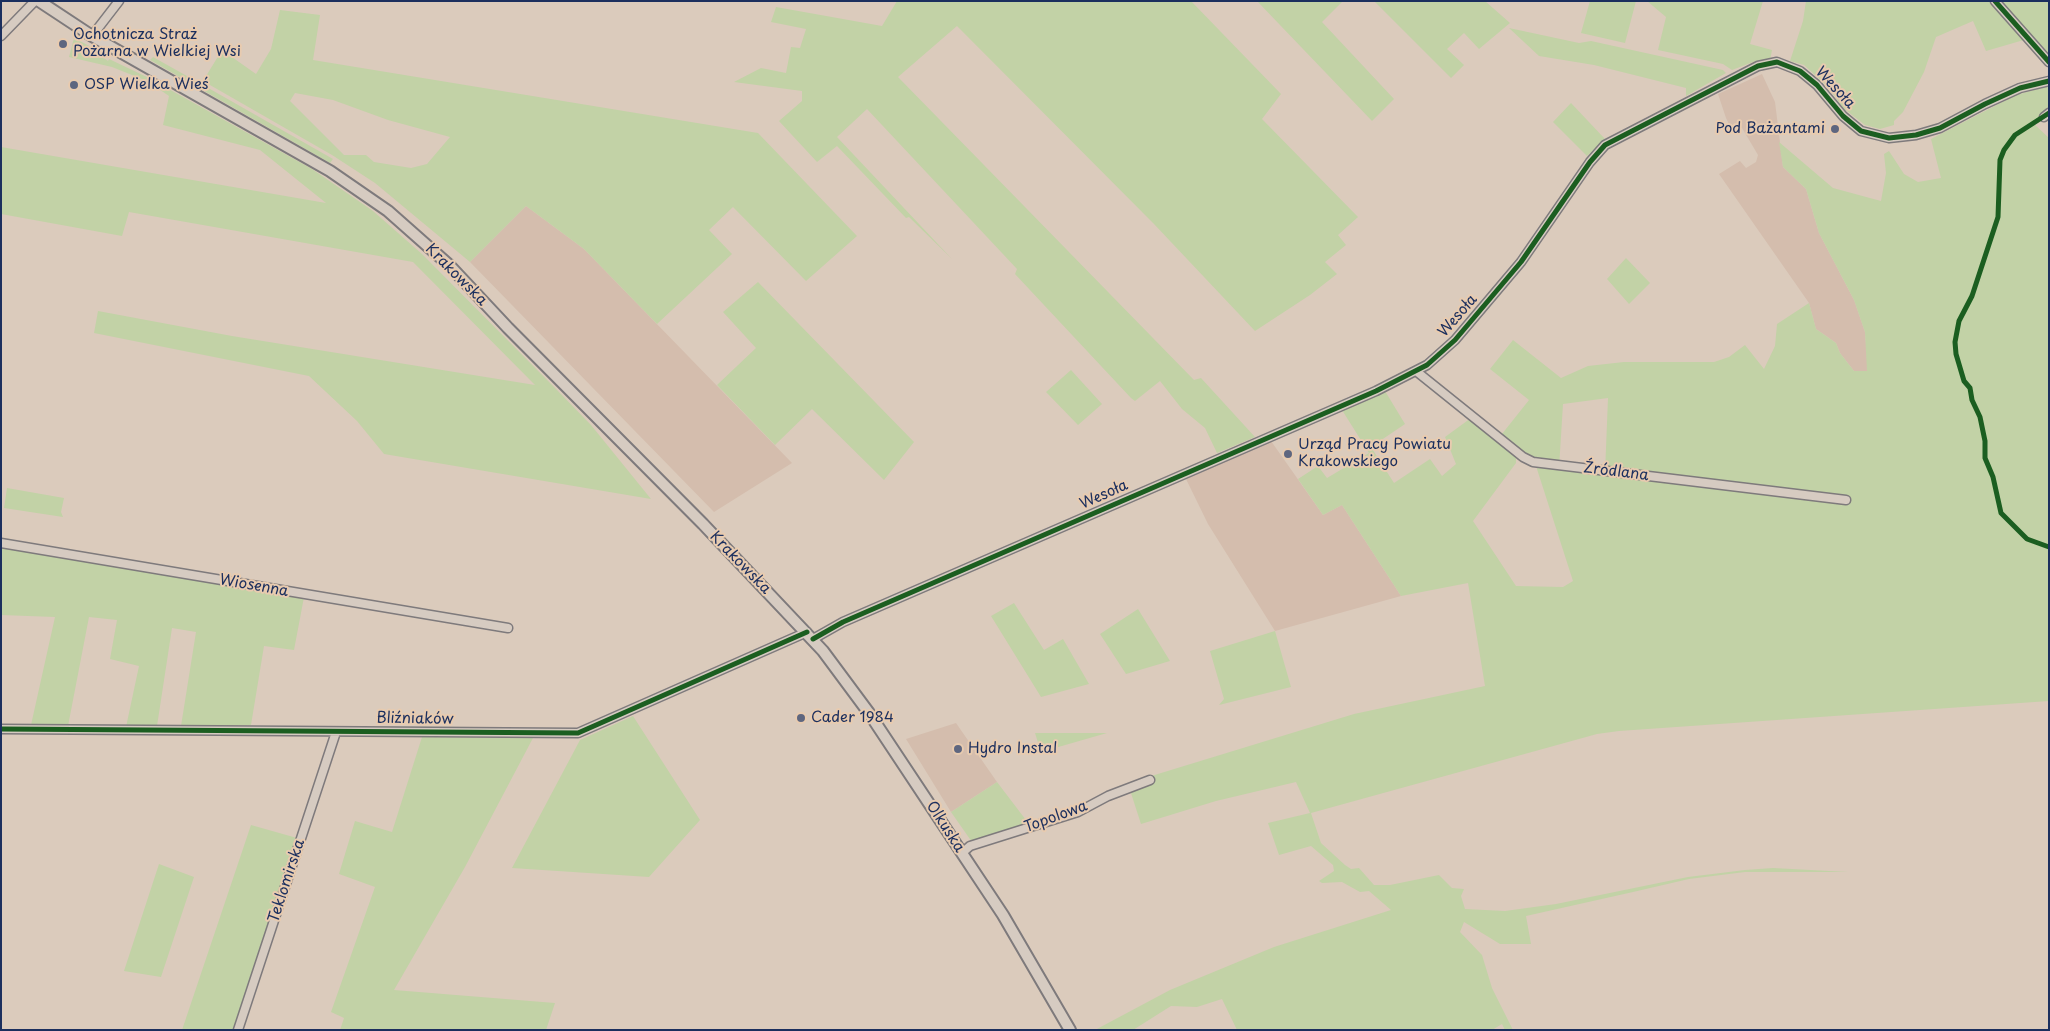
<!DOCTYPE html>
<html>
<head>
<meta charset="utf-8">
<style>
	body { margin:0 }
	#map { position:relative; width:2050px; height:1031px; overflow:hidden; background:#dbcbbc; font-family:"Playpen Sans",sans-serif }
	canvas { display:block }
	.frame { position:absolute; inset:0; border:2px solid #1b2f5e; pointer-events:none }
</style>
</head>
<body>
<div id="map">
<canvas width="2050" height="1031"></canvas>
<div class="frame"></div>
</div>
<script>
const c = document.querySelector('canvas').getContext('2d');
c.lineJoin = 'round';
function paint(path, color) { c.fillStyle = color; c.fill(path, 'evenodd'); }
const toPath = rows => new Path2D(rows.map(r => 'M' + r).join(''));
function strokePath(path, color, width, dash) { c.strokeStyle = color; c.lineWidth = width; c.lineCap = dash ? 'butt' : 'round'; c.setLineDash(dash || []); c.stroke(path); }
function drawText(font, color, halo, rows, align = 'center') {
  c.font = font + ' "Playpen Sans",sans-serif'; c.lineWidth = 4; c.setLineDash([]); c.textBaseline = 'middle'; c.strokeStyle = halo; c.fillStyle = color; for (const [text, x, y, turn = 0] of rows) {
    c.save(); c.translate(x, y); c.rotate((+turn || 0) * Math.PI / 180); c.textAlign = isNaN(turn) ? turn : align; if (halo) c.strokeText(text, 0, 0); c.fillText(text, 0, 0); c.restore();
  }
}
paint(toPath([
	[1762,74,1775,102,1783,167,1806,189,1819,233,1854,300,1865,332,1868,371,1854,371,1840,353,1836,343,1816,329,1809,303,1719,174,1740,161,1746,168,1756,162,1758,155,1742,128,1729,124,1726,118,1718,94],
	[526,206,584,249,792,463,714,512,470,262],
	[1271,441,1323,515,1342,505,1401,596,1275,631,1208,524,1186,479],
	[956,723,997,782,951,812,906,739]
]), '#d4bdad');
paint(toPath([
	[897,1,1191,1,1281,94,1262,119,1358,217,1338,235,1346,245,1325,262,1337,274,1310,295,1255,331,1154,224,957,26,898,77,1194,380,1201,378,1255,437,1217,453,1205,428,1182,409,1160,381,1135,401,1131,398,1015,274,1017,269,867,109,837,137,952,259,909,217,906,218,837,146,817,162,779,121,802,101,802,91,734,82,761,68,786,73,791,47,800,48,806,29,771,22,776,7,882,26],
	[1257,1,1343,1,1322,22,1394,99,1372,121],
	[1374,1,1485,1,1510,23,1479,49,1464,33,1447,49,1464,65,1451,78],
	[1590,1,1636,1,1625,43,1581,33],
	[1647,1,1763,1,1750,44,1772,50,1770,60,1753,62,1732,70,1723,64,1658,50,1666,17],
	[1806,1,2049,1,2049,54,2034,37,1986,51,1973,21,1936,37,1924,72,1903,112,1894,121,1894,125,1880,129,1865,125,1843,108,1828,87,1804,65,1790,61,1803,21],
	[280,10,320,15,313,60,758,133,857,236,806,281,733,207,709,230,732,254,657,324,584,249,526,206,470,262,375,183,332,155,203,81,222,50,256,74,271,49],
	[295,93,333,100,388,120,450,137,427,164,411,168,374,162,366,155,344,155,290,101],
	[1509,28,1579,43,1591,41,1723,70,1726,73,1686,96,1686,88,1594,65,1539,56],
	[74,38,101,52,100,55,108,61,109,59,149,78,312,169,373,211,422,254,557,390,591,425,651,499,384,454,357,421,309,376,94,333,98,311,232,336,535,385,413,262,129,212,122,236,1,214,1,147,326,203,260,150,163,125,169,96,147,81,112,67,69,57],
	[153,57,203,85,333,159,330,163,150,60],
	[2049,86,2049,110,2033,123,2049,138,2049,701,1619,731,1597,734,1311,813,1321,843,1345,865,1351,869,1359,868,1374,885,1390,885,1439,875,1452,888,1464,889,1461,896,1465,909,1505,911,1556,904,1688,877,1745,870,1773,868,1848,872,1745,872,1689,879,1633,892,1526,916,1531,944,1500,944,1464,922,1460,932,1482,955,1492,988,1513,1030,1505,1030,1502,1024,1492,1030,1237,1030,1222,999,1197,1007,1171,1006,1133,1030,1095,1030,1170,990,1274,947,1391,910,1369,891,1360,892,1342,882,1322,883,1319,881,1334,871,1333,865,1311,846,1279,855,1268,823,1310,813,1296,782,1216,801,1141,824,1130,790,1135,781,1354,714,1485,686,1468,583,1401,596,1342,505,1323,515,1298,479,1318,466,1327,478,1369,453,1342,410,1385,391,1405,424,1371,447,1394,483,1430,459,1442,476,1456,464,1445,437,1471,418,1498,439,1529,400,1490,369,1513,340,1561,378,1588,366,1624,362,1714,362,1729,357,1745,345,1764,369,1775,346,1777,324,1809,303,1816,329,1836,343,1840,353,1854,371,1867,371,1865,332,1854,300,1819,233,1806,189,1783,167,1779,142,1833,188,1881,201,1886,173,1884,154,1889,151,1904,174,1918,182,1941,178,1931,139,2016,95],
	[1608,398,1605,473,1559,468,1563,404],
	[1516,456,1536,466,1573,581,1563,587,1516,586,1473,521,1516,463],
	[1571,103,1605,139,1587,156,1553,122],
	[1626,258,1650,283,1629,304,1607,279],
	[758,282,914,442,884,480,812,409,775,445,717,385,756,348,723,312],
	[1071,370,1102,404,1078,425,1046,392],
	[7,488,64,498,61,512,63,517,4,508],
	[1,545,304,597,294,650,264,646,251,725,181,726,196,632,172,628,157,726,126,727,139,666,110,659,117,620,89,617,68,726,31,725,55,617,1,615],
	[1014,603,1044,650,1063,639,1089,684,1041,697,991,616],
	[1138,609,1170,661,1126,674,1100,634],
	[1275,631,1291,687,1219,705,1224,699,1210,651],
	[633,716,700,820,649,877,512,868,580,740],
	[1035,733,1107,733,1041,752],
	[422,737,533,738,465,867,394,990,555,1003,546,1030,340,1030,344,1018,331,1012,375,887,339,874,355,821,392,832],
	[997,782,1029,824,972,842,951,812],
	[251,825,297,838,234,1030,182,1030],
	[159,864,194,877,161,977,124,971]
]), '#c2d2a6');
const minor = toPath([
	[1995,1,2049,62],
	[1,36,35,1],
	[92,36,119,1],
	[2044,117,2049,113],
	[1416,371,1523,457,1533,462,1846,500],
	[1,543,508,628],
	[813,639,843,622,1376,391,1427,365,1455,340,1521,262,1590,162,1605,145,1758,66,1777,62,1800,71,1817,85,1843,116,1861,131,1889,138,1916,135,1940,128,1985,104,2020,88,2049,81],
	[1,729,578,733,807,632],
	[962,853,970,846,1078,812,1108,796,1150,780],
	[238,1030,336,732]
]);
const major = toPath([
	[39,1,92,36,330,171,388,211,449,265,508,328,703,524,823,651,869,713,1003,915,1070,1030]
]);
strokePath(minor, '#7e7a7c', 11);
strokePath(major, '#7e7a7c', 14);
strokePath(minor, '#d6cbc1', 8);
strokePath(major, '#d6cbc1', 10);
strokePath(toPath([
	[1995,1,2049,62],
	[2049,113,2015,135,2004,150,2000,160,1998,217,1972,296,1959,321,1955,342,1956,354,1964,381,1970,388,1972,400,1980,417,1985,441,1985,458,1993,477,2001,513,2027,539,2049,547],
	[813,639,843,622,1376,391,1427,365,1455,340,1521,262,1590,162,1605,145,1758,66,1777,62,1800,71,1817,85,1843,116,1861,131,1889,138,1916,135,1940,128,1985,104,2020,88,2049,81],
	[1,729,578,733,807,632]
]), '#1b5e20', 5);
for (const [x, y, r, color] of [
	[63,44,5,"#5e667f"],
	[74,85,5,"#5e667f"],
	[1835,129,5,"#5e667f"],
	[1288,454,5,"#5e667f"],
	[801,718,5,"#5e667f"],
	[958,749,5,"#5e667f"]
]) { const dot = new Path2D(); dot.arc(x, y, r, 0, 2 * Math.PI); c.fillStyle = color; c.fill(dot); strokePath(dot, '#e8cbaf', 2); }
drawText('15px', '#1b2f5e', '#e8cbaf', [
	["Ochotnicza Straż",73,35],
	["Pożarna w Wielkiej Wsi",73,52],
	["OSP Wielka Wieś",84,85],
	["Pod Bażantami",1825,129,"right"],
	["Urząd Pracy Powiatu",1298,445],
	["Krakowskiego",1298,462],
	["Cader 1984",811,718],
	["Hydro Instal",968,749]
], 'left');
drawText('15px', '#1b2f5e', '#e8cbaf', [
	["Wesoła",1835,88,47],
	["Krakowska",456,275,45],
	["Wesoła",1458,316,-49],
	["Źródlana",1616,472,7],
	["Wesoła",1104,495,-24],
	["Krakowska",740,563,46],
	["Wiosenna",254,586,10],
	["Bliźniaków",415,719,1],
	["Topolowa",1056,817,-20],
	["Olkuska",945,827,57],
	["Teklomirska",287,881,-72]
]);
</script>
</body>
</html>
